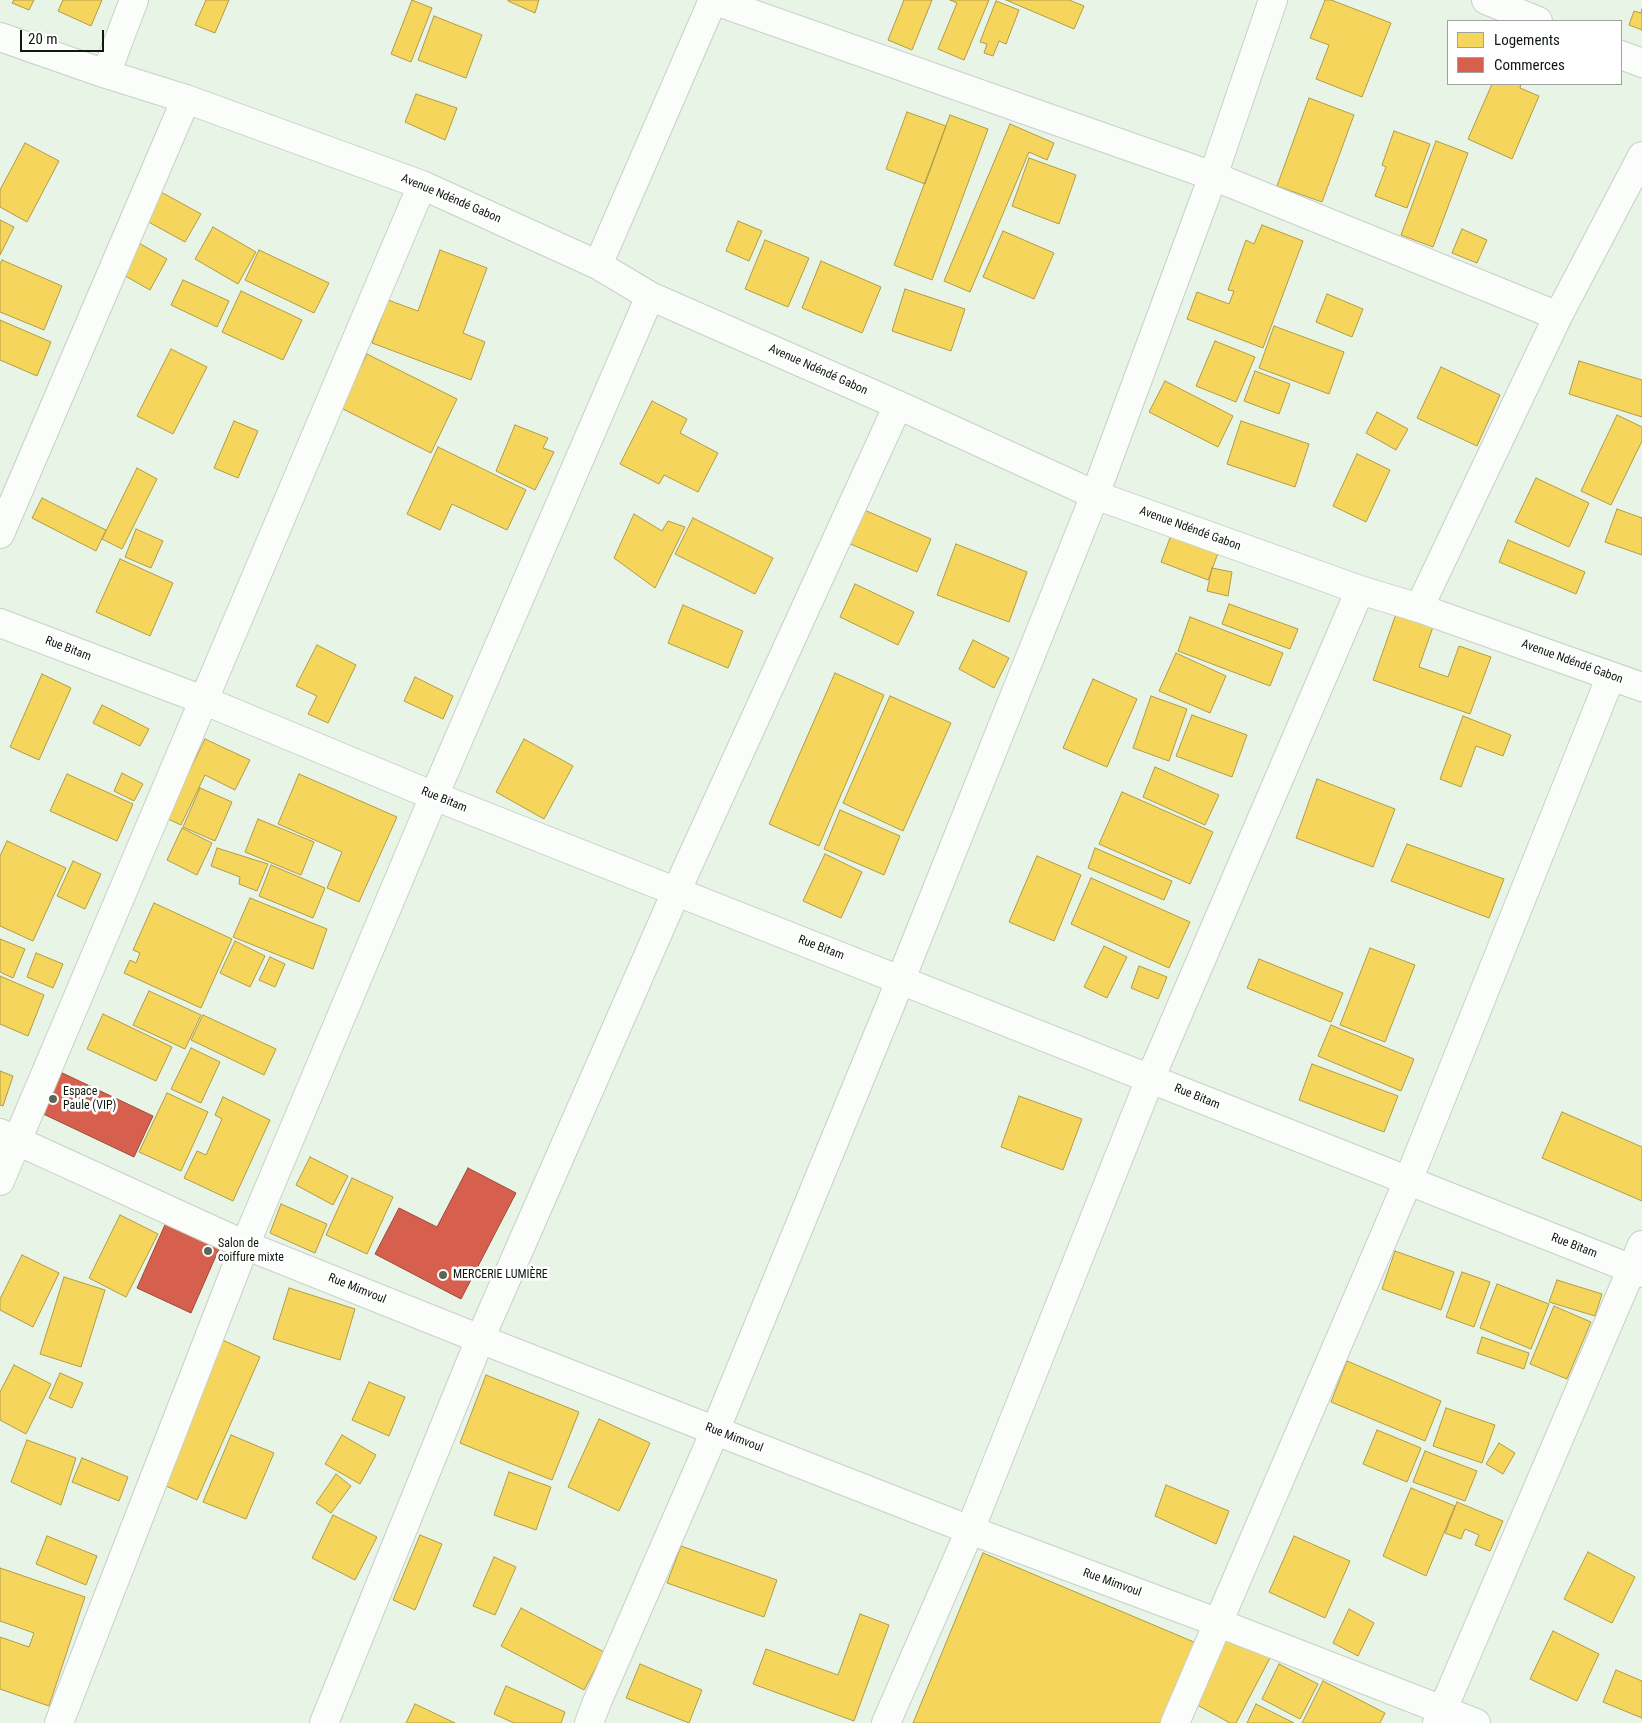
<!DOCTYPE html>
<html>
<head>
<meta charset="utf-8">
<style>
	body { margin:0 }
	#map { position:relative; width:1642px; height:1723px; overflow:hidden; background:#e7f4e6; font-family:"Roboto Condensed",sans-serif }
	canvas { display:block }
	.legend { position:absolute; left:1447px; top:20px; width:175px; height:65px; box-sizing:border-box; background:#fff; border:1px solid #9fa39f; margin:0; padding:6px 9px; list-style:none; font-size:15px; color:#10180f }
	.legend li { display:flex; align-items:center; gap:10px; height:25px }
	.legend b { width:25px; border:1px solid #9fa39f }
	.scale { position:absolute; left:20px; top:30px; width:84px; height:22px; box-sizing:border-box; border:2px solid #10180f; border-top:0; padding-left:6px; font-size:15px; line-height:18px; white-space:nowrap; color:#10180f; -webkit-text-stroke:4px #fff; paint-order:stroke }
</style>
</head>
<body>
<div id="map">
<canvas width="1642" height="1723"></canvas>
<ul class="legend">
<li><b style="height:14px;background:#f6d55c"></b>Logements</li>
<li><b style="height:14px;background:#d6604d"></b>Commerces</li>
</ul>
<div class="scale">20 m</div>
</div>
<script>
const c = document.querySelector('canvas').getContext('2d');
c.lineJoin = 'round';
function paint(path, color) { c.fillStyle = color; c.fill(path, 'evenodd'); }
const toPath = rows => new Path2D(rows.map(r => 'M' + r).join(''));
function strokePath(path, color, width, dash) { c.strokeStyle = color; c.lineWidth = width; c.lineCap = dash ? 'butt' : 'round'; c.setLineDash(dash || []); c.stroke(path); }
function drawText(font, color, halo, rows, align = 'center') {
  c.font = font + ' "Roboto Condensed",sans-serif'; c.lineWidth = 5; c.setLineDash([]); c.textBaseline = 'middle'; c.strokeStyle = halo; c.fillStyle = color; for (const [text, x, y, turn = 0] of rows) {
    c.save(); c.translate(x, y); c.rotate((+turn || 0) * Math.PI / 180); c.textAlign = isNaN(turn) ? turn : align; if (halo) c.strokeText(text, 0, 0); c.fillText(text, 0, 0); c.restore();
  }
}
const homes = toPath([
	[14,0,34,0,29,10,12,3,14,0],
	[63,0,102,0,91,26,58,11,63,0],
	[206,0,229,0,215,33,195,25,206,0],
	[412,0,432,8,411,62,391,54,412,0],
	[508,0,539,0,535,13,508,1,508,0],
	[904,0,932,0,912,50,888,40,904,0],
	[950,0,989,0,964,60,938,49,957,3,950,0],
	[1006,0,1069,0,1084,6,1074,29,1006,0],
	[1325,0,1331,0,1391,23,1362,97,1316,79,1329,45,1310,38,1325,0],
	[996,1,1019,10,1006,44,999,41,993,56,984,53,987,44,980,42,996,1],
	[1642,9,1642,30,1629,25,1634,11,1641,13,1642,9],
	[434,16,482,35,466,78,418,60,434,16],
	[1492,84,1521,84,1520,88,1539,96,1512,159,1468,139,1492,84],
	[416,94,457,108,445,140,405,122,416,94],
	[1309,98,1354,115,1322,202,1277,186,1309,98],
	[907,112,946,126,925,184,886,169,907,112],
	[950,115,988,129,932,280,894,265,950,115],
	[1010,124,1054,143,1047,160,1029,152,970,292,944,281,1010,124],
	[1394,131,1430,144,1407,208,1375,196,1386,167,1382,165,1394,131],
	[1436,141,1468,153,1433,247,1401,235,1436,141],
	[25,143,59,161,27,222,0,207,0,190,25,143],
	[1029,158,1076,175,1059,224,1012,206,1029,158],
	[161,192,201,214,185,242,145,220,161,192],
	[0,220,14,227,0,255,0,220],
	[738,221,762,231,749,261,726,251,738,221],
	[1262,225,1303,241,1263,348,1187,319,1197,292,1229,304,1234,291,1228,290,1246,240,1254,244,1262,225],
	[213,227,256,252,238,284,195,259,213,227],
	[1462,229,1487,240,1477,263,1452,253,1462,229],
	[1003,231,1054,253,1034,299,983,277,1003,231],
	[765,240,809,258,788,307,745,289,765,240],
	[137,242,167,259,150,290,120,273,137,242],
	[259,250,329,283,314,313,245,280,259,250],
	[440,250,487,268,463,333,485,342,471,380,372,343,388,300,418,311,440,250],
	[2,260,62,286,44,330,0,312,0,264,2,260],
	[821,261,881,287,862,333,802,308,821,261],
	[183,280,229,301,217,327,171,305,183,280],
	[905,289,965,309,951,351,892,331,905,289],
	[241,291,302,320,283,360,222,332,241,291],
	[1327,294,1363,309,1352,337,1316,322,1327,294],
	[0,320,51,342,37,376,0,360,0,320],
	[1274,326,1344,352,1329,394,1259,368,1274,326],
	[1215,341,1255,357,1236,402,1196,386,1215,341],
	[171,349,207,367,173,434,137,416,171,349],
	[367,354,457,399,431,453,341,408,367,354],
	[1579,361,1642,380,1642,417,1569,394,1579,361],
	[1441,367,1500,395,1477,446,1417,418,1441,367],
	[1255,371,1290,384,1279,414,1244,401,1255,371],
	[1165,381,1233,416,1218,447,1149,412,1165,381],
	[652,401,687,419,680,433,718,453,698,492,664,475,659,484,620,464,652,401],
	[1377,412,1408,429,1396,450,1366,433,1377,412],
	[1617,415,1642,427,1642,441,1611,505,1581,491,1617,415],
	[234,421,258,431,238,478,214,468,234,421],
	[1241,421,1309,444,1295,487,1227,464,1241,421],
	[515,425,548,438,543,448,554,452,535,490,496,471,515,425],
	[438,447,526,490,507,530,452,504,440,530,407,514,438,447],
	[1357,454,1390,470,1366,522,1333,506,1357,454],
	[137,468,157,479,122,549,102,539,137,468],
	[1536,478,1589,503,1569,547,1515,522,1536,478],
	[42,498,106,530,96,551,32,518,42,498],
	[862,509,931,539,917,572,848,543,862,509],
	[1617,509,1642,518,1642,555,1605,542,1617,509],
	[634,514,662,531,668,521,685,527,655,588,614,558,634,514],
	[693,518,773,558,755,594,675,554,693,518],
	[1174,527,1221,545,1208,580,1161,562,1174,527],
	[136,529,163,541,151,568,125,557,136,529],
	[1508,540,1585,572,1576,594,1499,562,1508,540],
	[956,544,1027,572,1009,622,937,595,956,544],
	[120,559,173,583,150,636,96,612,120,559],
	[1212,568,1232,572,1228,596,1207,591,1212,568],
	[855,584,914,612,898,645,840,617,855,584],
	[1229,604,1298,629,1290,649,1222,624,1229,604],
	[683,605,743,631,728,668,668,643,683,605],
	[1397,611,1434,624,1419,667,1448,677,1459,646,1491,657,1470,714,1373,680,1397,611],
	[1190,617,1283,653,1270,686,1178,651,1190,617],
	[973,640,1009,658,994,688,959,669,973,640],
	[317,645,356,665,328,723,308,714,317,696,296,686,317,645],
	[1176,653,1226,676,1210,713,1159,691,1176,653],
	[835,673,884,695,819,846,769,824,835,673],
	[42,674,71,688,39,760,10,747,42,674],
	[415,677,453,696,443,719,404,701,415,677],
	[1093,679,1137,699,1107,767,1063,748,1093,679],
	[890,696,951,723,903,831,843,803,890,696],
	[1151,696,1187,709,1169,761,1133,748,1151,696],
	[102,705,149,729,140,746,93,723,102,705],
	[1192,715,1247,735,1232,777,1176,756,1192,715],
	[1463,716,1511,735,1503,756,1476,746,1461,787,1440,779,1463,716],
	[205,739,250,760,235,790,205,775,181,825,166,818,205,739],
	[524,739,573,766,544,819,496,792,524,739],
	[1155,767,1219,795,1205,825,1143,797,1155,767],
	[122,773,143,784,134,801,114,791,122,773],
	[67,774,133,804,117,841,50,811,67,774],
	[299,774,397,817,359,902,327,888,342,852,278,824,299,774],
	[1317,779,1395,809,1373,867,1296,838,1317,779],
	[200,788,232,802,215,841,183,827,200,788],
	[1122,792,1213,832,1190,884,1099,844,1122,792],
	[840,810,900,836,884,875,824,849,840,810],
	[258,819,314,842,301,875,245,852,258,819],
	[182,828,212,843,197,875,167,860,182,828],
	[7,841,66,868,33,941,0,926,0,856,7,841],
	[1407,844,1504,879,1489,918,1391,881,1407,844],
	[217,848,268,864,257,891,239,884,240,877,211,866,217,848],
	[1095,848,1172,881,1164,900,1088,868,1095,848],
	[825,854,862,872,841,918,803,901,825,854],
	[1037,856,1081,875,1054,941,1009,922,1037,856],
	[73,861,101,874,85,909,57,896,73,861],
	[271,865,325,888,313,918,259,896,271,865],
	[1091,878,1190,922,1169,968,1071,924,1091,878],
	[250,898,327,929,313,969,233,937,250,898],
	[154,903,232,939,201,1008,124,973,130,960,136,963,140,953,133,950,154,903],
	[0,939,25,949,13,978,0,972,0,939],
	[235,941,265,956,250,987,220,973,235,941],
	[1104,946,1127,957,1107,998,1084,987,1104,946],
	[1370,948,1415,965,1385,1042,1340,1025,1370,948],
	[36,953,63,964,53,988,27,977,36,953],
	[270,957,285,964,275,987,259,980,270,957],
	[1259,959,1343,993,1331,1022,1247,988,1259,959],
	[1139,966,1167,977,1158,999,1131,988,1139,966],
	[0,976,44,995,28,1036,0,1024,0,976],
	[149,991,201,1015,185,1049,133,1025,149,991],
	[103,1014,172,1047,156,1081,87,1049,103,1014],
	[203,1015,276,1049,264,1075,191,1040,203,1015],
	[1331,1025,1414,1059,1401,1091,1318,1056,1331,1025],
	[191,1048,220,1062,201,1103,171,1089,191,1048],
	[1312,1064,1398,1096,1384,1132,1299,1100,1312,1064],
	[0,1071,13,1076,3,1106,0,1105,0,1071],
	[167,1093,208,1112,181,1171,139,1152,167,1093],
	[1019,1096,1082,1119,1063,1170,1001,1147,1019,1096],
	[223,1097,270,1120,233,1201,184,1178,197,1151,206,1155,222,1119,215,1115,223,1097],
	[1562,1112,1642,1147,1642,1201,1542,1158,1562,1112],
	[310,1157,348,1176,333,1205,296,1185,310,1157],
	[352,1178,393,1197,367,1254,326,1235,352,1178],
	[281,1204,327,1224,315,1253,270,1233,281,1204],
	[120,1215,158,1234,126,1297,89,1278,120,1215],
	[1395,1251,1454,1272,1441,1310,1382,1289,1395,1251],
	[22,1255,59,1273,33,1327,0,1310,0,1299,22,1255],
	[1462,1272,1490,1282,1474,1327,1446,1317,1462,1272],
	[64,1277,105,1290,81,1367,40,1354,64,1277],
	[1557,1280,1602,1294,1595,1316,1549,1302,1557,1280],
	[1497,1284,1549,1304,1531,1349,1480,1328,1497,1284],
	[289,1288,355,1309,340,1360,273,1339,289,1288],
	[1554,1306,1591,1322,1567,1379,1530,1364,1554,1306],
	[1482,1337,1529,1353,1524,1369,1477,1353,1482,1337],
	[218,1338,260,1357,197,1500,155,1481,218,1338],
	[1347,1361,1441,1401,1425,1441,1331,1402,1347,1361],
	[14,1365,51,1384,26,1434,0,1420,0,1392,14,1365],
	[60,1373,83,1383,72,1408,49,1398,60,1373],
	[486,1375,579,1412,552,1480,460,1443,486,1375],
	[369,1382,405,1397,389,1436,352,1420,369,1382],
	[1446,1408,1495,1425,1482,1463,1433,1446,1446,1408],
	[599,1419,650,1443,619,1511,568,1487,599,1419],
	[1377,1430,1421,1448,1407,1482,1363,1464,1377,1430],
	[231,1435,274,1453,246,1519,203,1502,231,1435],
	[342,1435,376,1455,360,1484,325,1464,342,1435],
	[27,1440,76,1458,61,1505,11,1482,27,1440],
	[1499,1443,1515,1453,1503,1474,1486,1464,1499,1443],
	[1425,1451,1477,1471,1465,1501,1413,1482,1425,1451],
	[82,1458,128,1477,119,1501,72,1482,82,1458],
	[509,1472,551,1487,536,1530,494,1515,509,1472],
	[336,1474,351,1486,331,1513,316,1503,336,1474],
	[1166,1485,1229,1511,1216,1544,1155,1516,1166,1485],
	[1411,1488,1455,1506,1426,1576,1383,1556,1411,1488],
	[1457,1502,1503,1521,1490,1551,1475,1545,1479,1535,1465,1529,1461,1539,1445,1533,1457,1502],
	[333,1515,377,1537,355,1580,312,1558,333,1515],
	[420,1535,442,1544,415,1610,393,1600,420,1535],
	[47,1536,97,1556,86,1585,36,1564,47,1536],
	[1294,1536,1350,1561,1325,1618,1269,1592,1294,1536],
	[681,1546,777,1580,764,1617,667,1583,681,1546],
	[1588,1552,1635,1577,1612,1623,1564,1599,1588,1552],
	[983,1553,1201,1645,1168,1723,913,1723,983,1553],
	[494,1557,516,1567,495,1615,473,1606,494,1557],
	[0,1568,85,1597,49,1706,0,1689,0,1637,29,1647,34,1633,0,1621,0,1568],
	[521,1608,604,1652,584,1690,501,1646,521,1608],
	[1349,1609,1374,1623,1358,1656,1333,1643,1349,1609],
	[860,1614,889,1625,854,1721,753,1684,766,1649,838,1675,860,1614],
	[1226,1631,1271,1656,1236,1723,1230,1723,1190,1701,1226,1631],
	[1553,1631,1599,1654,1577,1701,1530,1679,1553,1631],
	[640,1664,702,1690,689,1723,626,1698,640,1664],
	[1279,1664,1318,1684,1300,1719,1262,1699,1279,1664],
	[1616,1670,1642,1681,1642,1718,1603,1702,1616,1670],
	[1323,1681,1385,1713,1380,1723,1302,1723,1323,1681],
	[506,1686,565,1712,561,1723,514,1723,494,1714,506,1686],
	[415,1704,455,1723,406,1723,415,1704],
	[1256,1704,1294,1723,1247,1723,1256,1704]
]);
paint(homes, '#f6d55c');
strokePath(homes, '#b19c45', 1);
const shops = toPath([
	[56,1070,153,1116,134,1157,37,1111,56,1070],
	[468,1168,516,1193,461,1299,375,1254,399,1208,437,1227,468,1168],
	[168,1218,222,1242,191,1313,137,1288,168,1218]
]);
paint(shops, '#d6604d');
strokePath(shops, '#9b4a3a', 1);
const minor = toPath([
	[713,0,1213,176,1558,316],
	[1486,0,1538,21],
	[0,37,106,74,186,99,422,185,598,265,650,296,898,405,1095,495,1360,590,1419,608,1642,687],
	[1621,55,1642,63],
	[106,74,134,0],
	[598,265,713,0],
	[0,534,186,99],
	[1419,608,1558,316,1642,156],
	[0,623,203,700,434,796,1642,1273],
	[0,1133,245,1245,480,1339,970,1530,1219,1623,1476,1723],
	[0,1181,422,185],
	[59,1723,245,1245,434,796,650,296],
	[324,1723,480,1339,676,892,898,405],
	[589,1723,597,1702,715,1431,901,979,1095,495,1213,176,1273,0],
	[886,1723,970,1530,1150,1079,1360,590],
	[1175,1723,1408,1181,1611,676],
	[1437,1723,1642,1245]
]);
strokePath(minor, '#c7d1c6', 30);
strokePath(minor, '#fbfdfb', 28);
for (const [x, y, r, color] of [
	[53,1099,5,"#5b655a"],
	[208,1251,5,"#5b655a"],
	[443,1275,5,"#5b655a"]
]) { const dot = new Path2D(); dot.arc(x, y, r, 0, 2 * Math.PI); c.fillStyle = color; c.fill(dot); strokePath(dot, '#fff', 2); }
drawText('12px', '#10180f', '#fff', [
	["Avenue Ndéndé Gabon",451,199,23],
	["Avenue Ndéndé Gabon",818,370,24],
	["Avenue Ndéndé Gabon",1190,529,20],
	["Rue Bitam",68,649,21],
	["Avenue Ndéndé Gabon",1572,662,20],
	["Rue Bitam",444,800,22],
	["Rue Bitam",821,948,21],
	["Rue Bitam",1197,1097,22],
	["Rue Bitam",1574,1246,21],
	["Rue Mimvoul",357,1289,22],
	["Rue Mimvoul",734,1438,21],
	["Rue Mimvoul",1112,1583,20]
]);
drawText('12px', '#10180f', '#fff', [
	["Espace",63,1092],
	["Paule (VIP)",63,1106],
	["Salon de",218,1244],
	["coiffure mixte",218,1258],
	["MERCERIE LUMIÈRE",453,1275]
], 'left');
</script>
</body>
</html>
